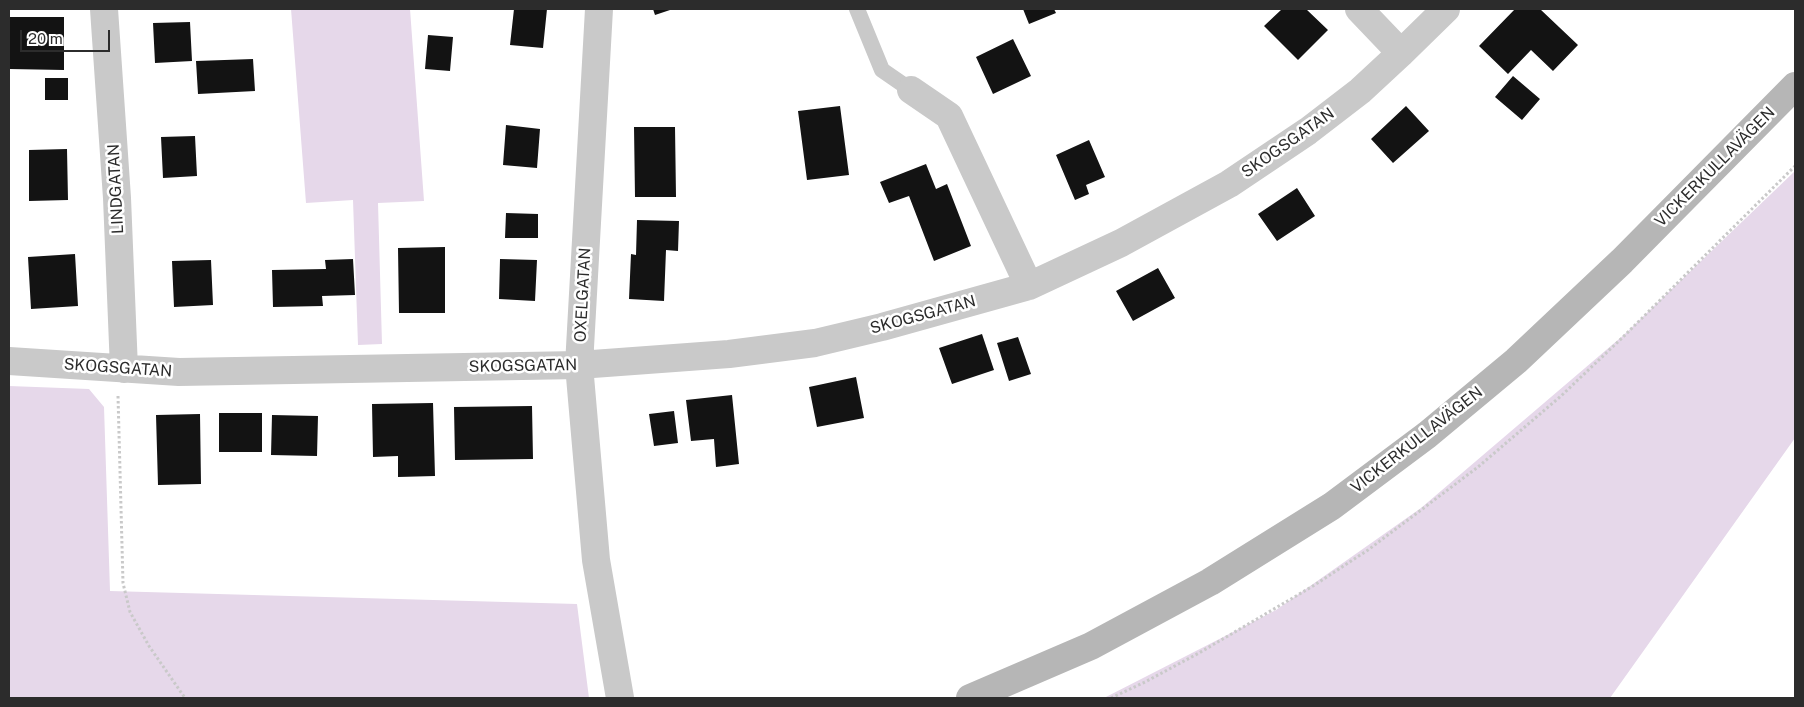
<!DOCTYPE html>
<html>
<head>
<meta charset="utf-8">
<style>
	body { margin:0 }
	#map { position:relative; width:1804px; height:707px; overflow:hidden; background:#fff; font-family:"Public Sans",sans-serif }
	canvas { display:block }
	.frame { position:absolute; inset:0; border:10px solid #2c2c2c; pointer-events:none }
	.scale { position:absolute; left:20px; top:30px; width:90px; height:22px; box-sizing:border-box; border:2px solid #2c2c2c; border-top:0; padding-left:6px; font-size:15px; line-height:18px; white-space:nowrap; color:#2c2c2c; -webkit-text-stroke:4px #fff; paint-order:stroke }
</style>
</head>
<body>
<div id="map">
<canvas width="1804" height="707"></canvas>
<div class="frame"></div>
<div class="scale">20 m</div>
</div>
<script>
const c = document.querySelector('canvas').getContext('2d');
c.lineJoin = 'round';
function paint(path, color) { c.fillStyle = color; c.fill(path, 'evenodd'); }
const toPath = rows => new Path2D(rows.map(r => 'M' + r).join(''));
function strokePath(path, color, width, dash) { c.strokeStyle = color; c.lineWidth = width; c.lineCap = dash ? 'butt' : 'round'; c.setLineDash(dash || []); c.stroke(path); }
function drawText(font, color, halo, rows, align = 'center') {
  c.font = font + ' "Public Sans",sans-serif'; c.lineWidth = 5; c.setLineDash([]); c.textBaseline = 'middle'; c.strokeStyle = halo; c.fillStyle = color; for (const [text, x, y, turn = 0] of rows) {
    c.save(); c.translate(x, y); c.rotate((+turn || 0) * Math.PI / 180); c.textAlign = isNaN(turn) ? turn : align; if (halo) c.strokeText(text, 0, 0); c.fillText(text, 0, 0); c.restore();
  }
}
paint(toPath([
	[291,9,410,9,424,201,378,203,382,344,358,345,353,200,306,203],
	[1795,171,1795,438,1610,698,1104,698,1276,610,1421,508,1626,333],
	[9,386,89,389,104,407,110,591,577,604,589,698,9,698]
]), '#e6d8ea');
paint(toPath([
	[514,9,547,9,543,48,510,45],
	[653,9,673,9,655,15],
	[1023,9,1054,9,1056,13,1029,24],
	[1282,9,1306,9,1328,30,1298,60,1264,26],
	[1515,9,1540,9,1578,45,1553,71,1531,50,1508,74,1479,46],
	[9,17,64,17,64,70,9,69],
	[190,22,192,61,155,63,153,23],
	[428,35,453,37,450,71,425,69],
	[1013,39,1031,76,993,94,976,57],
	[253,59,255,91,198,94,196,61],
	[1513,76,1540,99,1522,120,1495,97],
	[45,78,68,78,68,100,45,100],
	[840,106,849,175,807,180,798,111],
	[1406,106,1429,131,1393,163,1371,139],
	[506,125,540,129,537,168,503,165],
	[634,127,675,127,676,197,635,197],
	[195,136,197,176,163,178,161,137],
	[1089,140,1105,177,1086,185,1089,194,1075,200,1056,155],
	[67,149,68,200,29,201,29,150],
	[926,164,936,189,947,184,971,246,934,261,909,196,889,203,880,182],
	[1297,188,1315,216,1277,241,1258,214],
	[506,213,538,214,538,238,505,238],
	[637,220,679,221,678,251,666,250,664,301,629,299,631,254,636,255],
	[445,247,445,313,399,313,398,248],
	[75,254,78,306,31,309,28,257],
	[353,259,355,295,322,296,323,306,273,307,272,270,326,269,325,260],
	[500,259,537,260,535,301,499,299],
	[211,260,213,305,174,307,172,261],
	[1158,268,1175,298,1133,321,1116,291],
	[982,334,994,370,952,384,939,348],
	[1018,337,1031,374,1009,381,997,343],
	[856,377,864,418,817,427,809,387],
	[732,395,739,464,716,467,714,439,691,441,686,400],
	[433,403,435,476,398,477,398,456,373,457,372,404],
	[532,406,533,459,455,460,454,407],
	[674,411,678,443,654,446,649,414],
	[219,413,262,413,262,452,219,452],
	[200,414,201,484,158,485,156,415],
	[272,415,318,416,317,456,271,455]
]), '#131313');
strokePath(toPath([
	[118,396,123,583,130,612,149,646,185,698],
	[1111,698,1145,682,1199,653,1313,586,1368,550,1478,467,1561,396,1622,338,1795,166]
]), '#c9c9c9', 3, [2.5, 2.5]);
strokePath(toPath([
	[857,9,882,70,911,90]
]), '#c9c9c9', 16);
strokePath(toPath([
	[104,9,117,198,124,369],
	[599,9,579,365,596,560,620,698],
	[1359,9,1401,53],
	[911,90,949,116,1029,286],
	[9,361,179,372,579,365,729,354,815,343,882,327,1029,286,1121,243,1229,184,1308,131,1360,91,1401,53,1446,9]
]), '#c9c9c9', 28);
strokePath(toPath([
	[970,698,1091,646,1210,582,1332,506,1427,435,1516,361,1622,261,1795,86]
]), '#b6b6b6', 28);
drawText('16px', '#2c2c2c', '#fff', [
	["SKOGSGATAN",1288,143,-35],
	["VICKERKULLAVÄGEN",1715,167,-45],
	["LINDGATAN",116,189,-93],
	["OXELGATAN",583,295,-87],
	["SKOGSGATAN",923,315,-15],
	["SKOGSGATAN",523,366,-1],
	["SKOGSGATAN",118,368,4],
	["VICKERKULLAVÄGEN",1417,440,-38]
]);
</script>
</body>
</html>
